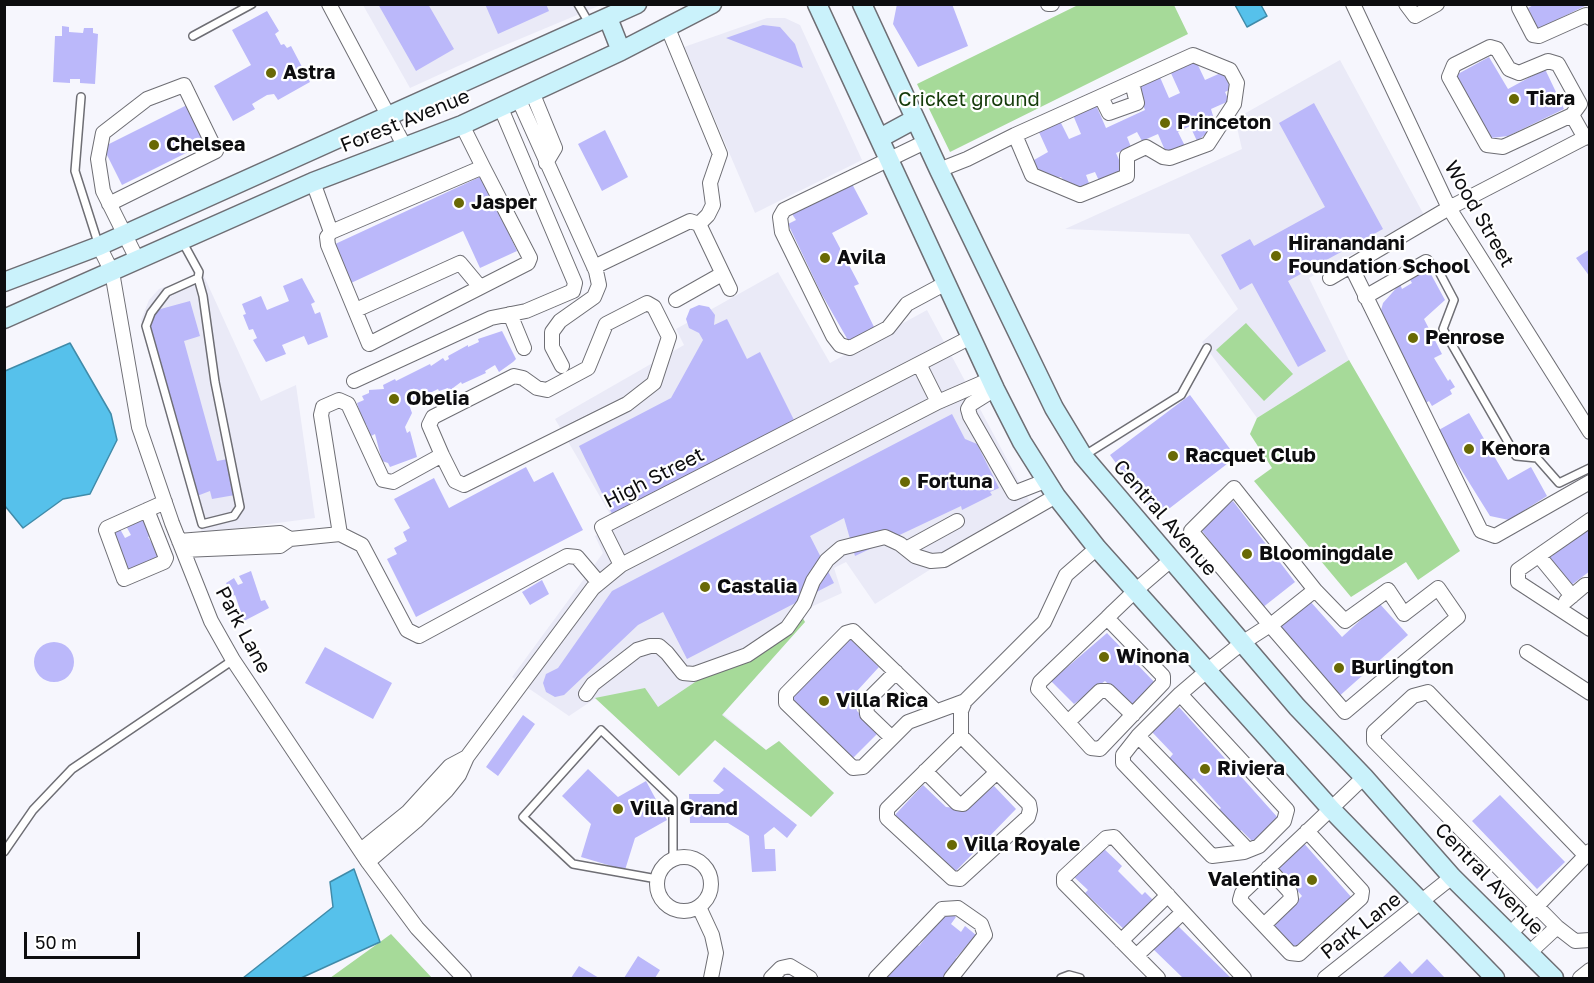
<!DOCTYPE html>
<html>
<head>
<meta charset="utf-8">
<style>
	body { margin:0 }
	#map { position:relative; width:1594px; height:983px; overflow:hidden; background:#f6f6fd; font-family:"Golos Text",sans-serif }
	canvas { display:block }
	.frame { position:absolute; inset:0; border:6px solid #0d0d0f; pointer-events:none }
	.scale { position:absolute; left:24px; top:932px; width:116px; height:27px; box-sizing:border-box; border:3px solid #0d0d0f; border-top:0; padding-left:8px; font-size:18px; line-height:21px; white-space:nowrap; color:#0d0d0f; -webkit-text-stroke:4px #fff; paint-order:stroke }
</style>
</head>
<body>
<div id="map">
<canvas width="1594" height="983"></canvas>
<div class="frame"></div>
<div class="scale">50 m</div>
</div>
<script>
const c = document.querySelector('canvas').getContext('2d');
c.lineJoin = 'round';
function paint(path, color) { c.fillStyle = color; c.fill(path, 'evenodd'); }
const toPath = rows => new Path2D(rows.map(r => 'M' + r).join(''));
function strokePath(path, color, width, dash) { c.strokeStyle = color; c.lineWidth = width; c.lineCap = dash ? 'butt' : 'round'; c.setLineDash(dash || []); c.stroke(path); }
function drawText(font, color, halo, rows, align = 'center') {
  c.font = font + ' "Golos Text",sans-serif'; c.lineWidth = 4.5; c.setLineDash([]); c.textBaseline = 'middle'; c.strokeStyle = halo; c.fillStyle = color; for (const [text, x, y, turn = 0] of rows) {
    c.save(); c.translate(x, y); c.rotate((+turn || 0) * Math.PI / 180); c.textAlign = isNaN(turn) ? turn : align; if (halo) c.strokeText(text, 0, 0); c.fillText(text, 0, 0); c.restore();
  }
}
paint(toPath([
	[363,5,601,5,491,51,410,88],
	[767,18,785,18,800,25,862,160,755,213,684,47],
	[1340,60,1424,215,1309,278,1349,360,1257,418,1202,342,1238,309,1189,234,1065,229,1242,149,1235,119],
	[778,272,830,363,927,310,1032,506,875,604,846,562,834,568,842,593,800,612,805,622,723,714,766,750,779,741,834,793,811,817,715,740,679,776,596,698,569,716,512,677,603,553,595,536,617,526,555,419,684,345,676,329],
	[203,274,261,401,296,385,315,518,202,533,141,320,149,300,159,289]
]), '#eaeaf7');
paint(toPath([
	[1078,5,1174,5,1188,34,950,152,917,84],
	[1246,323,1293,374,1264,401,1216,350],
	[1349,360,1460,551,1418,580,1406,562,1351,597,1254,481,1272,468,1250,434,1257,418],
	[799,612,805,622,722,715,766,750,779,741,834,793,811,817,715,740,679,776,595,698,645,688,658,707],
	[391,934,432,978,330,978,380,942]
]), '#a6da99');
const water = toPath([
	[1235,5,1261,5,1267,16,1247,27,1235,5],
	[70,343,111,414,117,440,90,494,63,499,23,528,5,506,5,371,70,343],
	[354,869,380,942,301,978,243,978,333,907,330,882,354,869]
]);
paint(water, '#56c1eb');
strokePath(water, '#408ba9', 1.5);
paint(toPath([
	[378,4,428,4,454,49,416,71],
	[485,4,546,4,549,11,498,34],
	[897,4,952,4,968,46,918,67,893,24],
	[1535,4,1589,4,1538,29,1528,8],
	[267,11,279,31,275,34,281,45,284,44,287,48,291,46,310,82,278,100,274,94,267,95,252,104,255,109,233,121,214,86,251,65,232,30],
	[763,25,780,27,795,44,803,68,726,38],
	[62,26,69,27,69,32,83,33,84,28,93,28,93,33,98,34,95,84,80,83,80,79,70,79,70,83,53,82,55,36,62,36],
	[1489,57,1508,89,1545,69,1564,109,1508,136,1491,138,1480,123,1456,75],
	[1195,59,1205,80,1223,72,1231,89,1225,92,1229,101,1211,109,1216,126,1197,141,1190,126,1178,132,1185,146,1167,155,1158,134,1142,141,1137,132,1127,137,1131,147,1116,153,1125,174,1101,185,1095,172,1086,175,1090,186,1074,192,1061,177,1047,181,1037,176,1034,160,1048,152,1038,130,1060,121,1069,139,1081,134,1073,115,1096,105,1106,128,1145,110,1136,87,1159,75,1169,98,1180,93,1170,71],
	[1314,103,1383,229,1288,281,1326,351,1298,367,1252,283,1240,290,1221,255,1250,239,1254,246,1325,207,1279,123],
	[187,105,206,143,122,185,103,147],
	[605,130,628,177,602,191,578,144],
	[482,176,517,251,480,268,463,231,351,283,333,245],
	[851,182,868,214,832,233,859,284,854,286,875,329,849,342,821,293,788,224,796,220,792,214],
	[1590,249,1590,277,1576,258],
	[1427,267,1445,300,1424,319,1442,354,1434,358,1448,381,1450,379,1455,387,1450,390,1452,394,1432,406,1429,401,1424,404,1392,343,1395,341,1378,321,1383,303,1400,284,1402,289,1412,283,1409,278],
	[302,278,315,302,311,304,315,314,320,312,328,337,308,345,304,336,282,345,286,354,266,362,253,340,257,338,253,329,249,330,243,315,246,314,242,304,261,296,267,310,289,301,283,286],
	[190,301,200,336,184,341,217,461,228,459,235,495,212,499,210,491,197,496,147,325,157,310],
	[699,305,709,307,715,315,714,325,727,319,747,359,760,352,797,426,615,520,579,446,671,398,703,340,699,333,689,328,686,319,690,309],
	[502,331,516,359,513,362,499,372,495,365,485,371,486,373,462,384,461,382,449,391,448,388,439,391,438,389,430,393,431,396,424,399,426,401,417,404,414,400,408,402,412,413,405,427,407,433,410,431,417,457,390,467,388,463,382,461,375,434,371,436,366,424,364,425,357,403,364,400,362,396,369,393,369,390,384,389,383,385,395,379,396,381,430,364,431,366,443,358,445,361,449,359,448,356,468,345,468,347,479,342,478,339],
	[1190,395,1236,457,1157,518,1110,455],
	[1469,413,1508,480,1531,467,1547,496,1509,520,1490,516,1437,431],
	[952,414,965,439,977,444,999,488,990,492,992,495,962,510,961,506,855,556,844,518,810,536,834,583,687,659,663,612,638,625,564,695,555,697,546,692,543,683,546,674,558,668,612,591],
	[526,467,534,482,553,472,583,530,416,617,387,559,397,554,394,548,407,541,403,532,410,528,394,499,434,478,449,508],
	[1233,501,1295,582,1262,608,1199,527],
	[145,516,154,534,148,537,153,545,156,543,164,559,128,578,107,536,120,529,125,538,131,535,126,526],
	[1590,527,1590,571,1570,586,1549,558],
	[251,571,261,601,265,600,269,608,244,621,235,595,233,596,226,583,234,578,238,585,243,583,239,576],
	[542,580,549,594,530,605,522,592],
	[1309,600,1342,637,1379,603,1408,635,1336,699,1275,631],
	[1107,633,1158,686,1134,708,1105,681,1074,704,1051,681],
	[848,637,879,667,857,691,855,704,857,711,879,732,852,759,789,698],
	'34 662a20 20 0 1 1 40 0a20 20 0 1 1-40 0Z',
	[325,647,392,683,373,719,305,683],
	[1179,707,1279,819,1253,842,1241,830,1237,835,1216,812,1221,808,1194,778,1189,783,1168,760,1173,754,1152,732],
	[523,715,535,724,498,776,486,767],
	[724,767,797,825,787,838,774,827,764,835,765,849,775,849,776,871,752,872,749,836,728,823,690,823,689,794,719,794,724,790,713,781],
	[588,769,618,797,646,781,667,820,635,838,625,870,581,857,591,824,562,796],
	[923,785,946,807,967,809,994,786,1016,809,953,874,894,816],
	[1500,795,1565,862,1537,889,1472,821],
	[1301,840,1353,899,1294,950,1273,925,1302,896,1275,864],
	[1102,847,1122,866,1118,871,1142,895,1145,892,1156,903,1127,932,1085,893,1088,890,1073,876],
	[947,910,956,917,951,924,961,932,965,926,976,935,956,958,959,960,944,978,885,978,913,942,919,946],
	[1176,924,1231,978,1183,978,1152,948],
	[638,956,660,970,655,978,624,978],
	[1427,959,1445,978,1382,978,1400,961,1412,974],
	[579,966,599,978,571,978]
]), '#bbb8fa');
const lane = toPath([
	[578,4,589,23],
	[193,36,252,4],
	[81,97,75,171,99,246],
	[182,241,199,272,198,278,167,292,151,313,146,326,202,524,234,516,240,507,215,382,203,296,198,278],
	[1426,262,1436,266,1454,300,1443,329,1516,456,1537,458,1559,483,1590,468],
	[1085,455,1181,395,1207,348],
	[4,852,33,810,72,769,233,660],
	[657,879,573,864,523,817,601,730,673,799,673,859],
	[1061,978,1069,975,1080,978]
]);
const street = toPath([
	[329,4,405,147],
	[1048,4,1052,4],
	[1353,4,1449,208,1590,432],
	[1406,4,1415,16,1437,4],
	[1519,8,1533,35,1539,36,1586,15,1590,18],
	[667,26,720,154,710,183,713,205,708,215,699,224],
	[532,92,555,148,546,163],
	[1101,97,1109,113,1137,103,1132,83],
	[518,98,596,271,599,285,594,297,560,321,552,332,552,347,562,366],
	[1572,115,1580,104,1558,64,1548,61,1519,73,1509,69,1497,49,1490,47,1454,65,1449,77,1487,145,1503,147,1572,115,1585,138],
	[462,125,483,167,530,258,528,263,369,344,328,245,327,237,331,232,483,167],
	[925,142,784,210,780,217,782,232,833,336,840,345,850,348,888,328,907,304,946,283],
	[939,170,967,159,1015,135,1193,55,1230,70,1237,83,1234,104,1208,144,1170,158,1163,157,1146,147,1127,156,1127,176,1080,195,1032,175,1015,135],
	[313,182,331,232],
	[109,204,216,151,184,85,147,99,103,133,98,159,103,191,138,261],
	[99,246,112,272,139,427,172,523,211,621,233,660,368,862,417,928,464,978],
	[1351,266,1481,531,1495,536,1590,482],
	[594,267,690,221,699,224,730,289],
	[1330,278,1449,208,1590,135],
	[1365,297,1426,262],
	[676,300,722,274],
	[356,310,460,263,480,287],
	[510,314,524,348],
	[919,364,938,402,621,565,602,527,971,337],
	[354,381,491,318,526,311,573,291,575,283,500,106],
	[995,389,971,404,968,409,970,416,1014,493,1045,481],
	[938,402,991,379],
	[147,510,166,558,164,562,124,579,106,530,107,528,165,502],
	[1590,520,1518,570,1518,582,1590,629],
	[340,534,321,415,323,407,339,400,348,404,383,480,393,482,442,455,455,481,464,485,627,404,654,383,669,337,654,307,647,303,606,324,588,368,547,390,537,388,523,378,514,376,433,417,429,425,442,455],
	[179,541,280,533,290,539],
	[906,549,957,521],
	[183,550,280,546,290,539,340,534,362,545,407,630,419,636,567,556,577,557,599,583],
	[1539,556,1572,596],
	[1566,601,1585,585,1590,585],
	[1107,618,1163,676,1163,683,1100,749,1091,748,1038,689,1040,682,1107,618,1113,612,1136,590,1171,560],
	[1527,652,1590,693],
	[586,694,593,684,637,650,650,646,659,646,667,653,683,673,694,674,747,655,787,628,804,604,813,581,827,560,841,548,885,537,900,544,915,556,931,561,944,560,1056,496],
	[1180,694,1287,810,1284,821,1259,846,1244,852,1212,856,1123,763,1123,755,1138,736,1180,694,1208,670,1242,643,1270,625,1276,621,1315,590,1345,621,1388,590,1404,614,1438,588,1458,617,1345,712,1270,625,1191,531,1234,488,1315,590],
	[936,711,853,631,846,633,786,694,786,703,853,768,863,767,908,722,965,701],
	[1068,722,1100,691,1108,691,1133,715],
	[961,736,1029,804,1030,810,1028,817,960,879,952,878,887,818,887,809,961,736],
	[961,736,961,711,965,701,1044,622,1066,575,1097,548],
	[1138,736,1248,850],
	[892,738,867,714,866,702,896,672],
	[925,771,957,803,963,804,997,772],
	[1307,831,1362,891,1361,898,1299,954,1290,953,1240,900,1242,893,1314,825,1364,777],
	[361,850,408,812,450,766,467,757],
	[1585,855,1428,692,1413,696,1374,732,1374,741,1557,927,1575,941,1590,940],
	'657 884a27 27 0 1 1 54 0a27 27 0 1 1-54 0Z',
	[368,862,416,821,447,790,459,775,467,757,593,588,621,565],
	[699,907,712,935,716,953,711,978],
	[1264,925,1291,899,1290,892,1268,868],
	[1510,934,1590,851],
	[1121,941,1168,895],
	[1529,953,1557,927],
	[1136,956,1183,912],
	[771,978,781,968,790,966,810,978],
	[876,978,942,909,958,908,981,924,985,935,951,978],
	[1158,978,1064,883,1064,877,1106,838,1114,837,1244,978],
	[1325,978,1452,877],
	[1580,978,1590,970]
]);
const secondary = toPath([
	[817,4,995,389,1022,442,1056,496,1097,548,1331,809,1495,978],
	[862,4,939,170,1054,408,1083,456,1297,707,1364,777,1452,877,1554,978],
	[608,18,621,51],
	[880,138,915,119],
	[4,282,99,246,637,4],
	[4,319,313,182,462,125,621,51,712,4]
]);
strokePath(lane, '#6e6e74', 10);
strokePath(street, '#6e6e74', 16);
strokePath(secondary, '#6e6e74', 21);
strokePath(lane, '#fff', 7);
strokePath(street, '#fff', 14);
strokePath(secondary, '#caf2fb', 18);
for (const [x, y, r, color] of [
	[271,73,6,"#696905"],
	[1514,99,6,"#696905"],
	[1165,123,6,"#696905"],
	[154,145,6,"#696905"],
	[459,203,6,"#696905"],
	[1276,256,6,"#696905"],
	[825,258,6,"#696905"],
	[1413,338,6,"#696905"],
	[394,399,6,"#696905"],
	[1469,449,6,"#696905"],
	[1173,456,6,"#696905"],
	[905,482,6,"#696905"],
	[1247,554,6,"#696905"],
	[705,587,6,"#696905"],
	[1104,657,6,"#696905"],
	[1339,668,6,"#696905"],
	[824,701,6,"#696905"],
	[1205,769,6,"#696905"],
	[618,809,6,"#696905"],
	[952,845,6,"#696905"],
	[1312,880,6,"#696905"]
]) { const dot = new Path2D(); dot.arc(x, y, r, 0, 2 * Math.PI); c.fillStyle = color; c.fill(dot); strokePath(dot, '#fff', 2); }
drawText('bold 20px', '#0d0d0f', '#fff', [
	["Astra",283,73],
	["Tiara",1526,99],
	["Princeton",1177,123],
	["Chelsea",166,145],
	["Jasper",471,203],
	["Hiranandani",1288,244],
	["Foundation School",1288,267],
	["Avila",837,258],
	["Penrose",1425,338],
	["Obelia",406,399],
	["Kenora",1481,449],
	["Racquet Club",1185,456],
	["Fortuna",917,482],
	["Bloomingdale",1259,554],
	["Castalia",717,587],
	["Winona",1116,657],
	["Burlington",1351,668],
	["Villa Rica",836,701],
	["Riviera",1217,769],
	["Villa Grand",630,809],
	["Villa Royale",964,845],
	["Valentina",1300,880,"right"]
], 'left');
drawText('20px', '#153b0a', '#fff', [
	["Cricket ground",969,100]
]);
drawText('20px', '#0d0d0f', '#fff', [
	["Forest Avenue",405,121,-22],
	["Wood Street",1479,214,60],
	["High Street",654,478,-27],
	["Central Avenue",1165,518,49],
	["Park Lane",243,630,62],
	["Central Avenue",1489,879,46],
	["Park Lane",1361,926,-38]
]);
</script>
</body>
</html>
